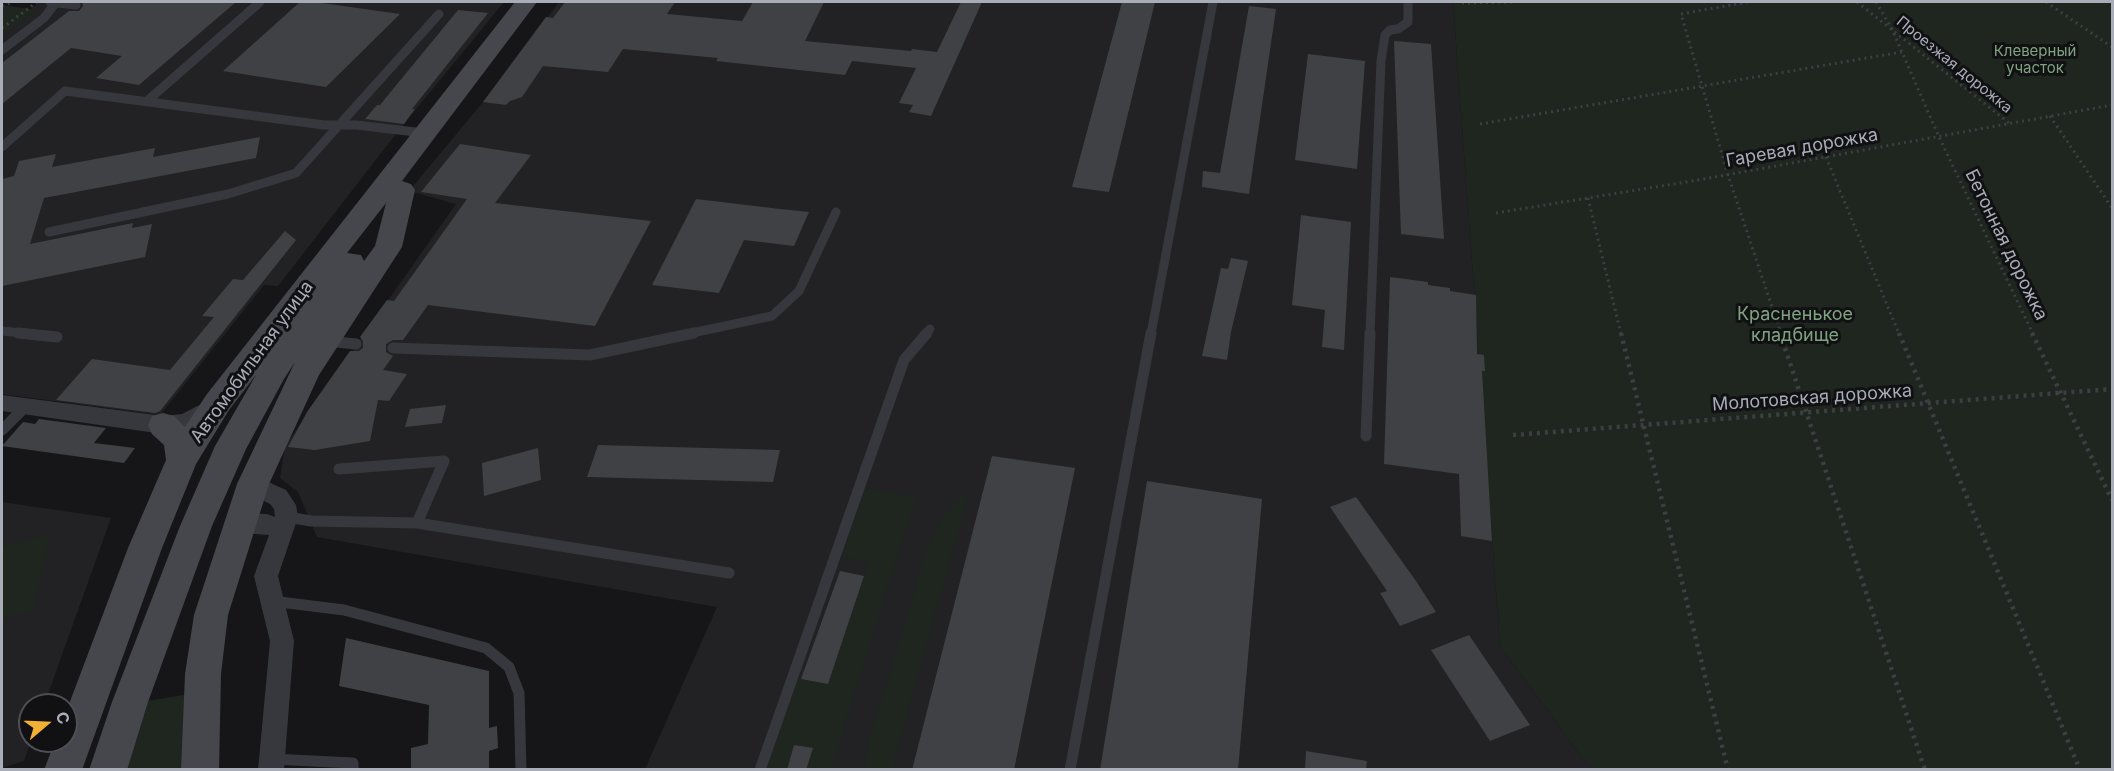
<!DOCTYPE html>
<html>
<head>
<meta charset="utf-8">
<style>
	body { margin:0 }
	#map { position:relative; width:2114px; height:771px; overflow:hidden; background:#161618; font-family:Inter,sans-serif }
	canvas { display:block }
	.frame { position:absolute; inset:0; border:3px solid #a8adb8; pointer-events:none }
	.north { position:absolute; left:18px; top:693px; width:60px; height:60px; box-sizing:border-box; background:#111113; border:2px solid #4d4f55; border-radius:50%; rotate:71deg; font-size:16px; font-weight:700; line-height:24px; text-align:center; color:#a8adb8 }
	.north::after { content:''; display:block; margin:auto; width:21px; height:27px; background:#f2b134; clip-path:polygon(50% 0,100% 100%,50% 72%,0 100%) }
</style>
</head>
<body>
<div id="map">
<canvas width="2114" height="771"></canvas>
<div class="frame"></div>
<div class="north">С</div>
</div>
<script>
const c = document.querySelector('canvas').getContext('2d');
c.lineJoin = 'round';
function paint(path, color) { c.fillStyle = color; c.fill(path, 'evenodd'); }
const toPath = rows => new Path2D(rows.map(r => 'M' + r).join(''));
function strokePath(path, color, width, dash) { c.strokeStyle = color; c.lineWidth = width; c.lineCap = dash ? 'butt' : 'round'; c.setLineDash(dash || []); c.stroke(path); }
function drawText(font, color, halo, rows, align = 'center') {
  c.font = font + ' Inter,sans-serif'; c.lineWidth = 6; c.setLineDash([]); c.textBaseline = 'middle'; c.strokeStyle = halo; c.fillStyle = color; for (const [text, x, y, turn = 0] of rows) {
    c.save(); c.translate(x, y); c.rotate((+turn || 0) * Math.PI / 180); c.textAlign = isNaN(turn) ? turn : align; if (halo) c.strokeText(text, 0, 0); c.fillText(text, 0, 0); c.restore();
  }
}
paint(toPath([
	[40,2,504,2,399,130,278,286,264,285,160,415,2,394,2,30],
	[559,2,1453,2,1500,646,1581,756,1596,769,645,769,717,607,317,537,298,492,280,478,285,446,456,204,409,191,483,102],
	[2,502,111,518,44,705,30,705,31,741,24,761,2,768]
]), '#222225');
paint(toPath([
	[1453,2,2112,2,2112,769,1596,770,1581,756,1500,646],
	[2,5,36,10,2,36],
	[865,488,916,497,831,769,765,770,795,682,801,679,828,684,869,563,842,557],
	[970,488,892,769,865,769,866,751,928,546,944,516],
	[50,534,33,611,2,619,2,547],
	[190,694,192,769,125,770,146,701]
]), '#1e261f');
paint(toPath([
	[82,2,236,2,139,85,96,78,122,56,71,48,2,104,2,63,69,11,79,11,83,6],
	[300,2,315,2,400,14,326,87,223,71],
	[565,2,675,2,667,14,742,21,753,2,824,2,805,41,911,51,912,49,937,52,961,2,982,2,931,116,909,112,913,105,899,103,916,68,852,61,845,75,716,61,718,58,623,49,608,72,543,66,522,97,510,101,506,105,483,102,546,17,553,18],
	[1122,2,1155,2,1109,192,1072,187],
	[1249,6,1276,9,1249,194,1202,187,1203,171,1220,173],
	[458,10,488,13,412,109,415,109,404,124,365,119,377,105,380,105],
	[1394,41,1431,44,1444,239,1401,234],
	[1308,54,1365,61,1357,169,1295,160],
	[260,137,256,158,44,198,30,244,133,223,132,228,152,224,145,257,2,286,2,179,14,176,19,161,56,154,52,167,155,148,153,157],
	[460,144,531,155,495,203,651,221,595,326,428,305,403,340,393,340,386,344,386,352,393,356,383,370,407,374,389,401,378,400,370,441,315,450,288,447,307,412,350,351,359,351,363,348,363,341,360,337,387,300,394,301,467,199,421,192],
	[696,199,780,209,809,212,794,246,744,240,719,293,652,285],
	[1301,215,1351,222,1344,350,1322,347,1325,310,1292,305],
	[285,231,296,240,160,411,155,413,56,400,92,359,170,370,214,317,202,316,233,279,243,280],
	[1231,258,1248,261,1231,332,1227,360,1202,356,1221,268,1228,269],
	[1390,277,1428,282,1428,285,1450,288,1450,291,1476,295,1477,354,1484,355,1485,371,1482,371,1492,541,1461,536,1459,474,1384,464],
	[446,405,442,423,405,427,410,409],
	[39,419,106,428,94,443,135,448,124,463,2,446,23,422,35,424],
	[598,445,780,450,773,482,587,477],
	[538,448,541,480,484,496,482,463],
	[992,456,1075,468,1014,770,912,770],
	[1147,481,1262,499,1238,770,1100,770],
	[1356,497,1416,581,1436,612,1400,626,1380,593,1387,591,1330,507],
	[840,571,864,576,828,684,801,679],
	[1469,635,1530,725,1490,741,1431,650],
	[346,638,489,671,489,728,497,726,498,748,489,751,489,770,411,770,411,748,428,744,429,705,339,686],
	[794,745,813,748,806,770,787,770],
	[1306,751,1367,761,1366,770,1305,770]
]), '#404145');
strokePath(toPath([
	[1748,2,1681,14,1728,175,1781,334],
	[1857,2,2009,123],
	[1876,2,1892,29,1939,137,2033,334],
	[2046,2,2112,47],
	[1462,3,1514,2],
	[2,6,13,2],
	[2,28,37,2],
	[2050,116,2112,208],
	[1480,124,1902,52],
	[1826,157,1899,334],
	[1588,198,1621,334],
	[1496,213,1704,179,2112,105]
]), '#3d3f44', 3, [2, 4]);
strokePath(toPath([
	[1621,333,1728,770],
	[1780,333,1925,770],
	[1899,333,2080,770],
	[2032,333,2112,500],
	[1513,435,2112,389]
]), '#3d3f44', 4.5, [3, 5]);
strokePath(toPath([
	[50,2,76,5],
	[2,50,44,18,56,2],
	[146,102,260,2],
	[2,147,65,91,324,125,356,125,424,133],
	[49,232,228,194,296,173,439,14],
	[2,331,32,334],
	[687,334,772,316,799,291,836,212],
	[926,334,930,329],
	[1151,334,1213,2],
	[1370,334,1381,61,1385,35,1390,30,1398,29,1408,22,1408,2]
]), '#37383d', 9);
strokePath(toPath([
	[18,333,57,337],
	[326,341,356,344],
	[393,348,590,355,694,333],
	[2,430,26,406],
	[1366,436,1370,333],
	[339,469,444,461,417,523],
	[287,517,311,521,417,523,729,573],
	[272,601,344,610,486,648,509,667,519,693,521,770],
	[272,759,353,763,353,770],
	[760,770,904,360,927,333],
	[1070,770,1151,333]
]), '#37383d', 11);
paint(toPath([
	[2,395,163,416,182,414,213,398,221,400,224,406,221,412,194,428,163,434,2,411,2,395],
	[253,475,286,490,296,505,298,517,278,576,294,641,284,770,258,770,270,641,254,576,269,535,241,533,233,530,230,523,233,516,241,513,267,514,275,517,274,509,270,504,245,491,242,484,245,477,253,475]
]), '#37383d');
paint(toPath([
	[515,2,537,2,402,181,411,184,415,190,402,247,319,375,269,484,228,615,221,674,219,770,181,770,185,674,194,615,237,484,295,362,284,379,246,449,212,526,148,702,127,770,89,770,112,702,180,526,215,446,256,375,229,410,196,464,162,548,82,770,44,770,55,741,66,741,66,712,128,548,166,460,164,445,152,434,148,425,152,416,163,413,174,416,185,427,207,394,515,2],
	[386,203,375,246,364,261,361,255,347,253,386,203]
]), '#45474d');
drawText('15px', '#7fa381', '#111113', [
	["Клеверный",2035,51],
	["участок",2035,68]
]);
drawText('15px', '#a8adb8', '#111113', [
	["Проезжая дорожка",1954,65,39]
]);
drawText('18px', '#a8adb8', '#111113', [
	["Гаревая дорожка",1802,148,-10],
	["Бетонная дорожка",2006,245,64],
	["Автомобильная улица",252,362,-54],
	["Молотовская дорожка",1812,398,-4]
]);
drawText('18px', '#7fa381', '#111113', [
	["Красненькое",1795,315],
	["кладбище",1795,336]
]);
</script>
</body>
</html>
